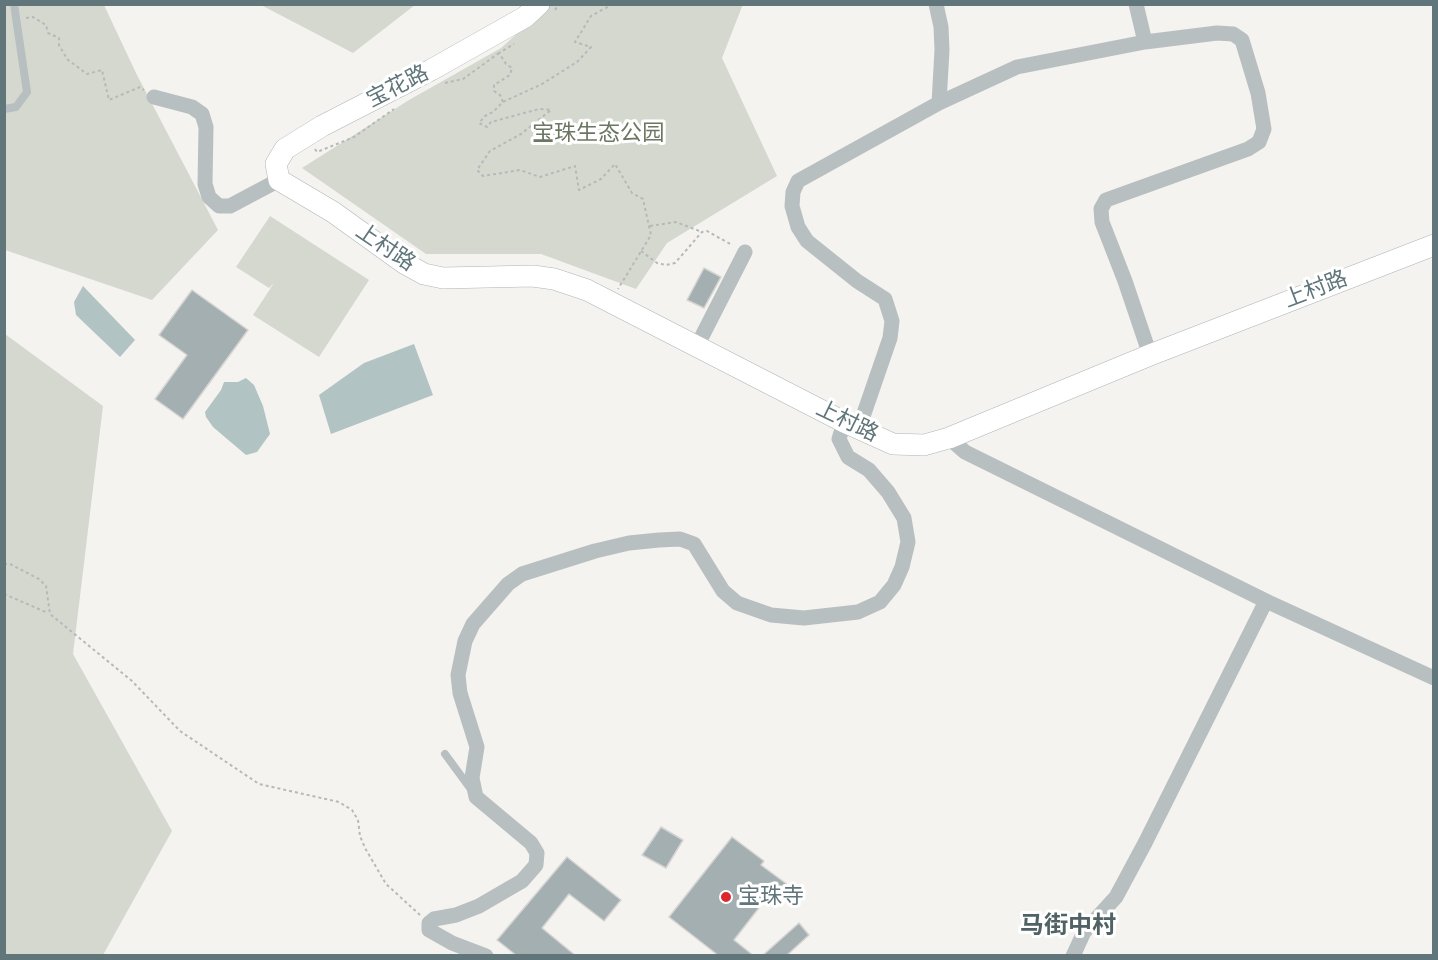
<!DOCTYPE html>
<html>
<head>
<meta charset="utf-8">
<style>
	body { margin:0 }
	#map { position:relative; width:1438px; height:960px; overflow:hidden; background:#f4f3f0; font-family:Signika,sans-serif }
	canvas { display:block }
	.frame { position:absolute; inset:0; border:6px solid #60767a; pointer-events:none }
</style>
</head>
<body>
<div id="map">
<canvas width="1438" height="960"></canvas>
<div class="frame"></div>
</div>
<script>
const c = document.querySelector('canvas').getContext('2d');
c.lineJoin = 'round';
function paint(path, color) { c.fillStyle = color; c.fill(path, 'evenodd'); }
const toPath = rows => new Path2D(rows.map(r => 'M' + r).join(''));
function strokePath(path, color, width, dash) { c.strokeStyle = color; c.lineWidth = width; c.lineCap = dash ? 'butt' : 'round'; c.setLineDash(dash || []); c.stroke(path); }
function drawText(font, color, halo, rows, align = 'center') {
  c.font = font + ' Signika,"Noto Sans SC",sans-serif'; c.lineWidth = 6; c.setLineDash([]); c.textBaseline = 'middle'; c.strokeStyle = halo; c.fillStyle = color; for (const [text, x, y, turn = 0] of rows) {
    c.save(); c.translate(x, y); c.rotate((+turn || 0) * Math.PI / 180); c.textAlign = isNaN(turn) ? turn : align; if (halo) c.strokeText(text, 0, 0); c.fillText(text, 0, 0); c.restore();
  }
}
paint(toPath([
	[743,4,722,58,777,176,667,243,636,289,541,254,426,254,302,168,409,100,501,48,549,5],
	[5,5,104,5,136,73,218,230,152,300,5,250],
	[261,5,415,5,353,53],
	[270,216,369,280,319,357,253,315,274,283,269,288,236,267],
	[5,334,103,406,73,654,172,831,103,955,5,955]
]), '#d5d8cf');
paint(toPath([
	[83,286,135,340,120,357,76,315,74,302],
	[414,344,433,395,331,434,319,395,364,363],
	[246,378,254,385,263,406,270,434,257,452,246,455,213,427,206,417,205,412,221,390,224,382,238,382]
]), '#b1c3c3');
const building = toPath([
	[704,268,721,277,704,308,687,300,704,268],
	[192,290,248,330,183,419,155,399,187,355,159,335,192,290],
	[661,827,683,840,666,868,642,855,661,827],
	[732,837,764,861,761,865,788,885,776,900,769,895,734,940,754,956,719,956,669,917,732,837],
	[567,857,621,900,604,921,569,894,542,928,576,956,517,956,497,940,567,857],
	[799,923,809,935,786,956,762,956,799,923]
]);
paint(building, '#a4afb1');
strokePath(building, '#d5d4d3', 1.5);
const secondary = toPath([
	[539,4,525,17,431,70,322,126,285,149,276,164,279,180,333,212,404,263,424,274,443,278,533,276,554,279,587,290,844,422,893,444,924,445,949,438,1150,355,1434,245]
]);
strokePath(secondary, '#adb5b7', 22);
strokePath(toPath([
	[613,4,591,16,575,42,591,47,577,62,542,84,503,102,493,112,485,116,479,123,487,127,491,122,539,109,551,110,521,134,490,151,477,170,483,176,520,170,540,177,575,166,579,190,601,179,615,164,632,193,643,199,651,235,618,289],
	[555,10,559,4],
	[26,18,33,17,46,25,48,33,59,38,59,45,67,59,87,74,102,70,109,100,140,87,144,90],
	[445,83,463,79,499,53],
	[503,102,500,95,494,91,494,85,510,75,512,68,506,64,499,53,514,44],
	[315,149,317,152,354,137,394,109],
	[650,226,676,222,702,232],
	[641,251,657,263,666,265,675,263,702,232,707,231,732,245],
	[4,564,10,564,39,579,46,586,50,614,132,681,180,731,259,784,339,802,352,810,358,820,360,836,365,848,386,884,420,915],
	[4,594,48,613]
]), '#b5b9ba', 2, [3, 3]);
strokePath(toPath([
	[4,109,16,107,27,92,14,4],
	[445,754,470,788]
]), '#b8bfc0', 8);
strokePath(toPath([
	[936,4,941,27,942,50,939,103],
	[1136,4,1145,42],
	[154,97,192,107,202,114,206,127,205,184,209,197,219,206,230,206,279,180],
	[697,346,745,252],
	[859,428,890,338,892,321,885,299,857,281,807,241,798,227,792,206,793,192,798,181,939,103,1017,67,1145,42,1217,33,1233,34,1242,40,1258,93,1264,129,1259,142,1248,149,1106,200,1101,209,1102,222,1125,281,1150,355],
	[949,438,965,452,1266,601,1434,678],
	[486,956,452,943,429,930,429,923,434,919,456,915,479,906,522,881,536,865,537,853,531,843,476,797,472,778,477,747,460,693,458,675,465,641,473,624,508,584,522,574,595,551,629,543,659,540,680,539,694,544,723,591,737,603,771,615,804,618,858,612,880,602,894,585,902,567,908,542,904,518,888,492,869,470,848,457,839,439,844,422],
	[1073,956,1084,932,1116,897,1145,843,1266,601]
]), '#b8bfc0', 15);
strokePath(secondary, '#fff', 21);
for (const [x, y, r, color] of [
	[726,897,6,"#dd272e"]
]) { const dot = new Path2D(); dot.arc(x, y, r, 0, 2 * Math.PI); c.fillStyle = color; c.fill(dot); strokePath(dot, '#fff', 2); }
drawText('22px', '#60767a', '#fff', [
	["宝花路",398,87,-27],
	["上村路",385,248,34],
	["上村路",1316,290,-21],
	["上村路",847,422,26]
]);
drawText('22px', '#6c7762', '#fff', [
	["宝珠生态公园",598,134]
]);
drawText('22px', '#60767a', '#fff', [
	["宝珠寺",738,897]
], 'left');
drawText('bold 24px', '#516265', '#fff', [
	["马街中村",1068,927]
]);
</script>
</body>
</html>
